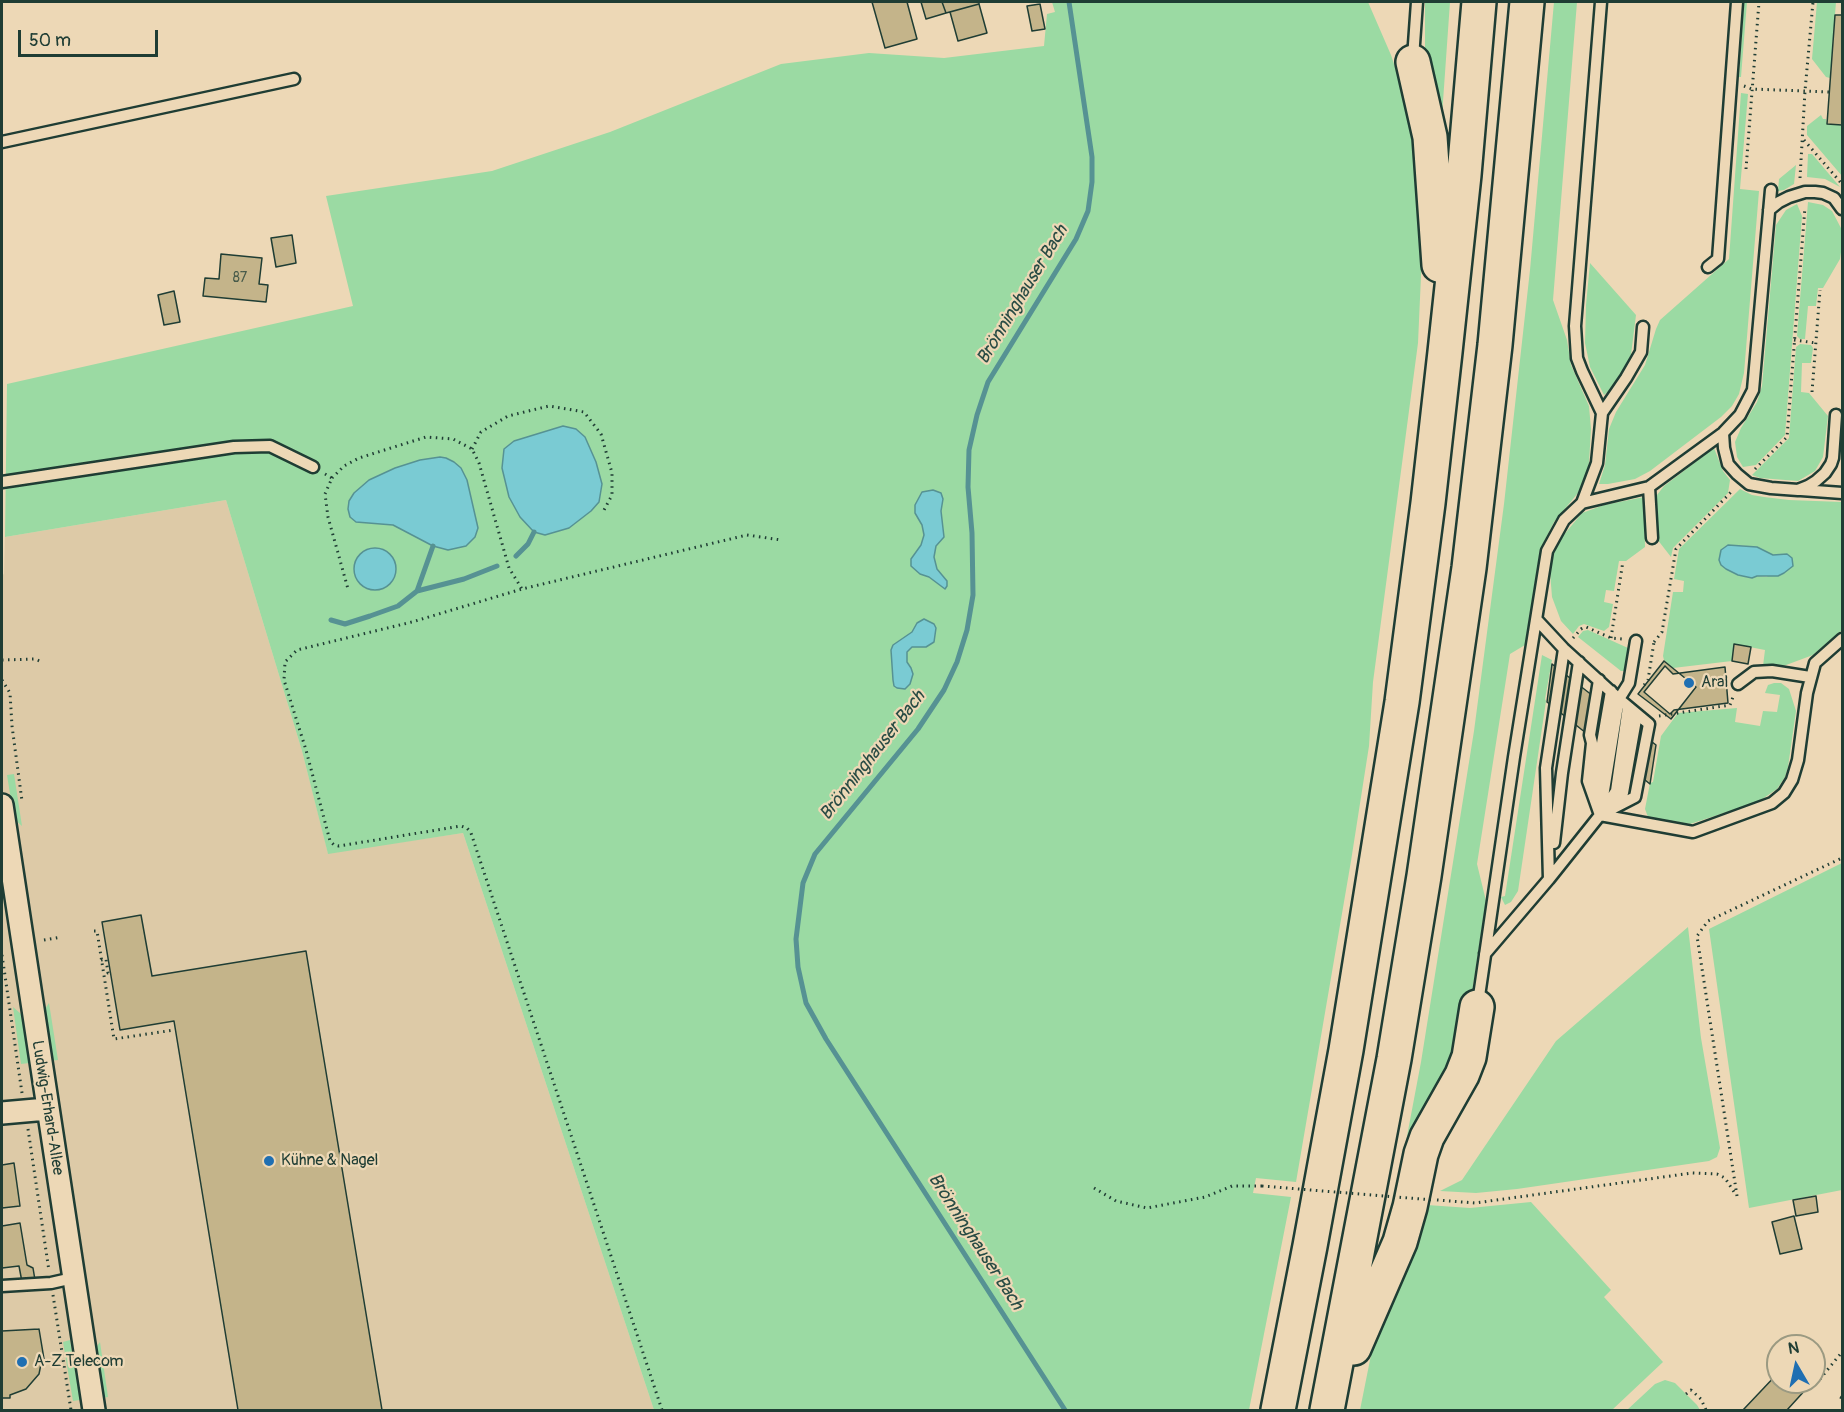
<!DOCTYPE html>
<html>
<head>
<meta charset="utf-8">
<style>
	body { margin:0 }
	#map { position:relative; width:1844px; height:1412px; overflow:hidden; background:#edd8b6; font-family:Pangolin,sans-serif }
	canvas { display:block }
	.frame { position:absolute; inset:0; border:3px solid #1f3d34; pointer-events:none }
	.north { position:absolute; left:1766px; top:1334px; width:60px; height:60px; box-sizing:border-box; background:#edd8b6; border:2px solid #9b9a82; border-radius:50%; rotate:351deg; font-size:16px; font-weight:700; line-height:24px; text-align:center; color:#1f3d34 }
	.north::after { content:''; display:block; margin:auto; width:21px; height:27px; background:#1f6fb2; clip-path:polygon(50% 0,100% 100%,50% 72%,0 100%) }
	.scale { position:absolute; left:18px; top:30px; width:140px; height:27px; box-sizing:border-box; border:3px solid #1f3d34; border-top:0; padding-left:8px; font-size:18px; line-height:21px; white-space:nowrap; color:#1f3d34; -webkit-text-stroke:4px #edd8b6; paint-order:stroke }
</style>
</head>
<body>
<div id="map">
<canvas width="1844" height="1412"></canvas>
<div class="frame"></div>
<div class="north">N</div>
<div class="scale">50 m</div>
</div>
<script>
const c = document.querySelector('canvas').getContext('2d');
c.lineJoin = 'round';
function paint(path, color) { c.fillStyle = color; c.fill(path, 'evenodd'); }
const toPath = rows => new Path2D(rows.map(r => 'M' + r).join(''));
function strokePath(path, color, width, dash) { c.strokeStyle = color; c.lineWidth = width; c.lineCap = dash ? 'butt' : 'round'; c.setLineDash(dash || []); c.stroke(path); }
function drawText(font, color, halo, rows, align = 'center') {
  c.font = font + ' Pangolin,sans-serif'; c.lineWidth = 4.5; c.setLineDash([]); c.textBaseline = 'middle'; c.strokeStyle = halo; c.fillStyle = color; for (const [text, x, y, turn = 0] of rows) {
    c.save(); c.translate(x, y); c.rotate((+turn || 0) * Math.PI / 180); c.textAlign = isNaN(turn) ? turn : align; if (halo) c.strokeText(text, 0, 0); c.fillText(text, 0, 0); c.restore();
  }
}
paint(toPath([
	[226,500,302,751,328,853,463,833,654,1410,2,1410,2,572,4,575,5,537]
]), '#ddcaa7');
paint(toPath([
	[1052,2,1368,2,1391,55,1408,106,1416,142,1423,231,1418,343,1373,682,1369,746,1351,861,1296,1182,1256,1178,1253,1193,1291,1197,1249,1410,654,1410,463,833,328,854,302,751,226,500,5,537,7,384,353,306,326,196,492,171,610,132,781,64,869,53,944,58,1044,46,1047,14,1055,12],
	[576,429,585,437,596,462,602,484],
	[440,457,446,458,467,480,478,528,433,546,393,525,379,523,420,460],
	[1425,2,1450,2,1440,144,1425,55],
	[1554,2,1577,2,1553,300,1567,340,1571,365,1589,406,1591,429,1589,463,1586,475,1578,493,1554,522,1540,550,1525,645,1510,654,1477,864,1486,901,1467,1026,1404,1190,1397,1189,1421,1062,1474,731,1504,504,1530,270],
	[1744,2,1747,2,1741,77,1739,77],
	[1817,2,1836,2,1830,78,1826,77,1812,59],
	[1741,93,1748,94,1740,189,1759,191,1744,373,1739,394,1732,406,1721,417,1650,471,1635,479,1608,484,1599,484,1605,465,1609,429,1616,412,1645,365,1656,329,1660,320,1729,259],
	[1821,115,1823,119,1826,119,1827,124,1842,125,1842,176,1807,135,1807,126],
	[1808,154,1812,154,1840,187,1825,179,1807,177],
	[1796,165,1794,184,1784,190,1778,191,1779,179],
	[1808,202,1823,205,1832,211,1842,230,1842,245,1840,259,1823,288,1818,288,1816,306,1808,306,1805,339,1800,339,1797,336],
	[1797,204,1802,216,1785,435,1756,465,1743,467,1737,457,1735,442,1741,428,1757,402,1762,386,1776,225,1786,210],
	[1590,263,1636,315,1631,355,1624,368,1609,391,1604,395,1590,367,1585,343,1586,305],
	[1800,344,1811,345,1813,348,1811,363,1802,363,1801,392,1809,393,1828,416,1823,457,1815,471,1798,481,1760,478,1752,475,1789,438,1796,347],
	[1714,448,1723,471,1730,480,1728,493,1673,548,1671,557,1657,539,1657,495,1664,486],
	[1740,489,1752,495,1764,497,1789,500,1842,502,1842,630,1813,655,1778,668,1763,666,1765,650,1734,644,1732,661,1673,668,1664,660,1663,656,1673,592,1683,592,1684,581,1674,579,1679,549],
	[1735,545,1757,547,1773,555,1781,554,1767,577,1757,576,1752,578,1738,575],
	[1644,497,1645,547,1626,561,1619,561,1614,591,1606,590,1604,602,1613,604,1609,627,1604,631,1584,624,1579,626,1573,634,1561,621,1552,597,1550,572,1555,549,1562,537,1582,513,1604,505],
	[1588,630,1628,648,1625,671,1621,671,1578,637,1583,631],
	[1542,655,1552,660,1545,699,1546,701,1518,891,1511,902,1505,905,1501,897,1505,896],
	[1774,683,1781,683,1789,689,1796,711,1788,767,1785,777,1777,789,1758,802,1690,824,1648,817,1645,809,1650,783,1653,782,1661,736,1678,713,1737,708,1735,722,1760,726,1763,711,1777,712,1780,695,1765,693,1768,685],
	[14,774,22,826,14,819,7,775],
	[1842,863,1842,1190,1749,1208,1709,929],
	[1688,927,1701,1038,1720,1148,1717,1157,1709,1161,1517,1189,1476,1193,1440,1191,1462,1180,1556,1041],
	[49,1003,58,1060,50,1061,43,1012],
	[13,1007,21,1014,29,1063,21,1064],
	[1531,1202,1611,1290,1604,1297,1663,1362,1612,1410,1360,1410,1375,1335,1427,1205,1470,1208],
	[70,1340,80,1400,73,1401,63,1342],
	[100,1342,108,1397,101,1398,94,1350],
	[1665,1380,1675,1383,1697,1405,1700,1410,1627,1410,1655,1384]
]), '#9bdaa3');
const water = toPath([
	[563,426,576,429,585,437,596,462,602,484,599,502,591,511,569,528,545,535,534,532,520,517,509,497,502,468,504,449,514,441,563,426],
	[440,457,446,458,454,462,461,468,467,480,478,528,475,537,466,546,448,550,433,546,393,525,356,522,350,517,348,509,349,501,354,493,369,480,395,468,420,460,440,457],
	[933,490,941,493,943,499,941,511,944,537,936,546,934,557,937,569,947,581,947,586,945,589,929,577,920,574,911,566,911,559,921,545,924,535,922,525,915,513,915,505,922,492,933,490],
	[1728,545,1757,547,1773,555,1787,554,1792,558,1793,566,1784,573,1778,576,1757,576,1752,578,1738,575,1726,569,1721,565,1719,560,1721,550,1728,545],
	'354 569a21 21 0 1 1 42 0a21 21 0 1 1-42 0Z',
	[924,619,934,624,936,628,934,642,926,647,912,647,907,652,907,662,911,668,913,674,910,684,905,689,897,688,894,686,893,680,891,650,893,645,912,632,917,623,924,619]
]);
paint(water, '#7acbd3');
strokePath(water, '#569293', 1.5);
strokePath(toPath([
	[516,556,528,544,534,532],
	[417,591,433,546],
	[331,620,345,624,370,616,398,606,417,591,464,579,497,566],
	[1065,1410,826,1039,806,1003,798,967,796,939,803,883,815,854,918,729,944,690,957,662,967,630,973,595,972,533,968,487,969,450,977,415,988,382,1076,239,1088,211,1092,182,1092,157,1069,2]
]), '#569293', 5);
const building = toPath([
	[872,2,907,2,917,39,885,48,872,2],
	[921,2,942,2,946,13,926,19,921,2],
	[942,2,979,2,979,4,946,13,942,2],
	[979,4,987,33,958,41,950,12,979,4],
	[1040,4,1045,29,1032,31,1027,6,1040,4],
	[1835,15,1842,15,1842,125,1827,124,1835,15],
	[292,235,296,263,276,267,271,238,292,235],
	[221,254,262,258,259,284,268,285,266,302,203,296,205,278,219,279,221,254],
	[174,291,180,322,164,325,158,295,174,291],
	[1734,644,1751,647,1748,664,1732,661,1734,644],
	[1664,661,1696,687,1671,719,1638,694,1664,661],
	[1552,664,1656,745,1650,784,1547,702,1552,664],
	[1665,666,1673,674,1725,667,1728,703,1674,710,1670,714,1644,692,1665,666],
	[141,915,152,976,306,951,382,1410,238,1410,174,1021,120,1030,102,922,141,915],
	[14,1163,20,1206,2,1208,2,1165,14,1163],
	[1816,1196,1818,1212,1796,1216,1793,1200,1816,1196],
	[1794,1216,1802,1249,1780,1254,1772,1222,1794,1216],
	[20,1223,27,1265,33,1268,35,1280,22,1282,19,1266,2,1268,2,1226,20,1223],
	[39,1329,44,1359,42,1359,39,1374,26,1389,10,1395,10,1398,2,1398,2,1331,39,1329],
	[1778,1373,1778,1382,1800,1382,1807,1388,1787,1410,1743,1410,1778,1373]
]);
paint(building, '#c4b48a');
strokePath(building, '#1f3d34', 1.5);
const service = toPath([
	[1413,58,1417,2],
	[2,142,294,79],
	[1769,210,1779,202,1789,197,1805,192,1815,192,1823,193,1834,198,1842,209],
	[1708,267,1718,259,1737,2],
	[1602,413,1626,378,1641,352,1643,327],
	[1723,433,1724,448,1728,464,1737,474,1749,484,1771,488,1798,490,1808,486,1816,481,1825,473,1831,464,1833,458,1836,415],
	[2,482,234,447,270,446,313,467],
	[1649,487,1652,538],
	[1801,490,1842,493],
	[1582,503,1649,487,1723,433,1740,415,1753,390,1771,190],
	[1537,620,1564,649,1619,699,1649,724,1635,797,1600,815],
	[1599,680,1590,735,1592,743,1588,781,1600,815],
	[1738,684,1754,672,1772,671,1810,677],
	[1597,794,1595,784,1611,691],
	[1613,803,1623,793,1637,714],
	[1601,809,1619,699,1629,683,1636,641],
	[1600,815,1693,832,1772,803,1784,793,1792,780,1798,760,1807,693,1815,663,1842,639],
	[1554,843,1562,773,1579,662],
	[1549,879,1546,768,1564,649],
	[1485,954,1549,879,1600,815,1616,791,1628,707],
	[1478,1003,1514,757,1547,551,1564,520,1582,503,1597,463,1602,413,1582,371,1577,358,1575,326,1601,2],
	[2,1286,51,1283,73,1278]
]);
const minor = toPath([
	[2,805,94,1410],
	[2,1113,47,1109]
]);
const motorway = toPath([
	[1413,62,1430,137,1439,265],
	[1354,1348,1400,1242,1410,1207,1421,1154,1427,1137,1462,1075,1469,1057,1477,1007],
	[1278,1410,1310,1246,1346,1050,1402,702,1428,503,1445,352,1464,175,1479,2],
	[1327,1410,1394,1059,1424,876,1469,568,1495,345,1527,2]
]);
strokePath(service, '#1f3d34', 15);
strokePath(minor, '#1f3d34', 26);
strokePath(motorway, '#1f3d34', 38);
strokePath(toPath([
	[1744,86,1752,89,1829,92],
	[1804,140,1842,184],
	[1746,169,1759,2],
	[1800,178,1805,91,1813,2],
	[1794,340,1816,343],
	[1812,392,1820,290],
	[472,449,481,432,508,416,549,406,584,412,601,434,612,473,612,495,603,512],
	[1755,469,1787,437,1805,207],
	[325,474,332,478,325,494,328,517,348,589],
	[332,478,344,466,359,458,426,437,453,439,472,449,479,463,509,568,522,589],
	[1573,638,1581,629,1586,627,1611,638,1622,639],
	[1611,638,1623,561],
	[1654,642,1662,632,1676,549,1733,490],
	[2,660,35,659,42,662],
	[2,680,10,693,12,726,22,801],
	[1644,685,1648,680,1654,642,1652,642],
	[1659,716,1730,705,1733,697],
	[94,931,97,931,114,1039,174,1030],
	[44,940,61,937],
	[2,955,22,1093],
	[101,960,106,959,108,973,111,973],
	[28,1129,49,1271],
	[1094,1188,1116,1201,1147,1208,1205,1197,1232,1186,1262,1186],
	[1737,1196,1697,936,1708,921,1842,858],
	[1437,1200,1475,1203,1692,1173,1717,1174,1725,1178,1736,1195],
	[53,1295,71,1410],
	[1820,1379,1842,1352],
	[1686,1394,1691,1390,1701,1399,1706,1410],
	[1840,1397,1842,1398],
	[662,1410,471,833,467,828,461,826,339,846,334,845,330,841,306,750,284,680,285,662,297,650,412,622,522,589,747,535,781,540]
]), '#1f3d34', 3, [1.5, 4.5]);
strokePath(service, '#edd8b6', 10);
strokePath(minor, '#edd8b6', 21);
strokePath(motorway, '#edd8b6', 33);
strokePath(toPath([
	[1262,1186,1433,1200]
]), '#1f3d34', 3, [1.5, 4.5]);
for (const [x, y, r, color] of [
	[1689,683,6,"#1f6fb2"],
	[269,1161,6,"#1f6fb2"],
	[22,1362,6,"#1f6fb2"]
]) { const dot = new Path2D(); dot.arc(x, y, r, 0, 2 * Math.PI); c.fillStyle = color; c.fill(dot); strokePath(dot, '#edd8b6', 2); }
drawText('14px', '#485b4a', null, [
	["87",240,278]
]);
drawText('16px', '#1f3d34', '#edd8b6', [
	["Aral",1701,683],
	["Kühne & Nagel",281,1161],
	["A-Z Telecom",34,1362]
], 'left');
drawText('16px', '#1f3d34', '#edd8b6', [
	["Ludwig-Erhard-Allee",47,1108,81]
]);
drawText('italic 18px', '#284b44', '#edd8b6', [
	["Brönninghauser Bach",1023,295,-59],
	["Brönninghauser Bach",873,756,-52],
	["Brönninghauser Bach",975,1242,57]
]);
</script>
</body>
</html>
